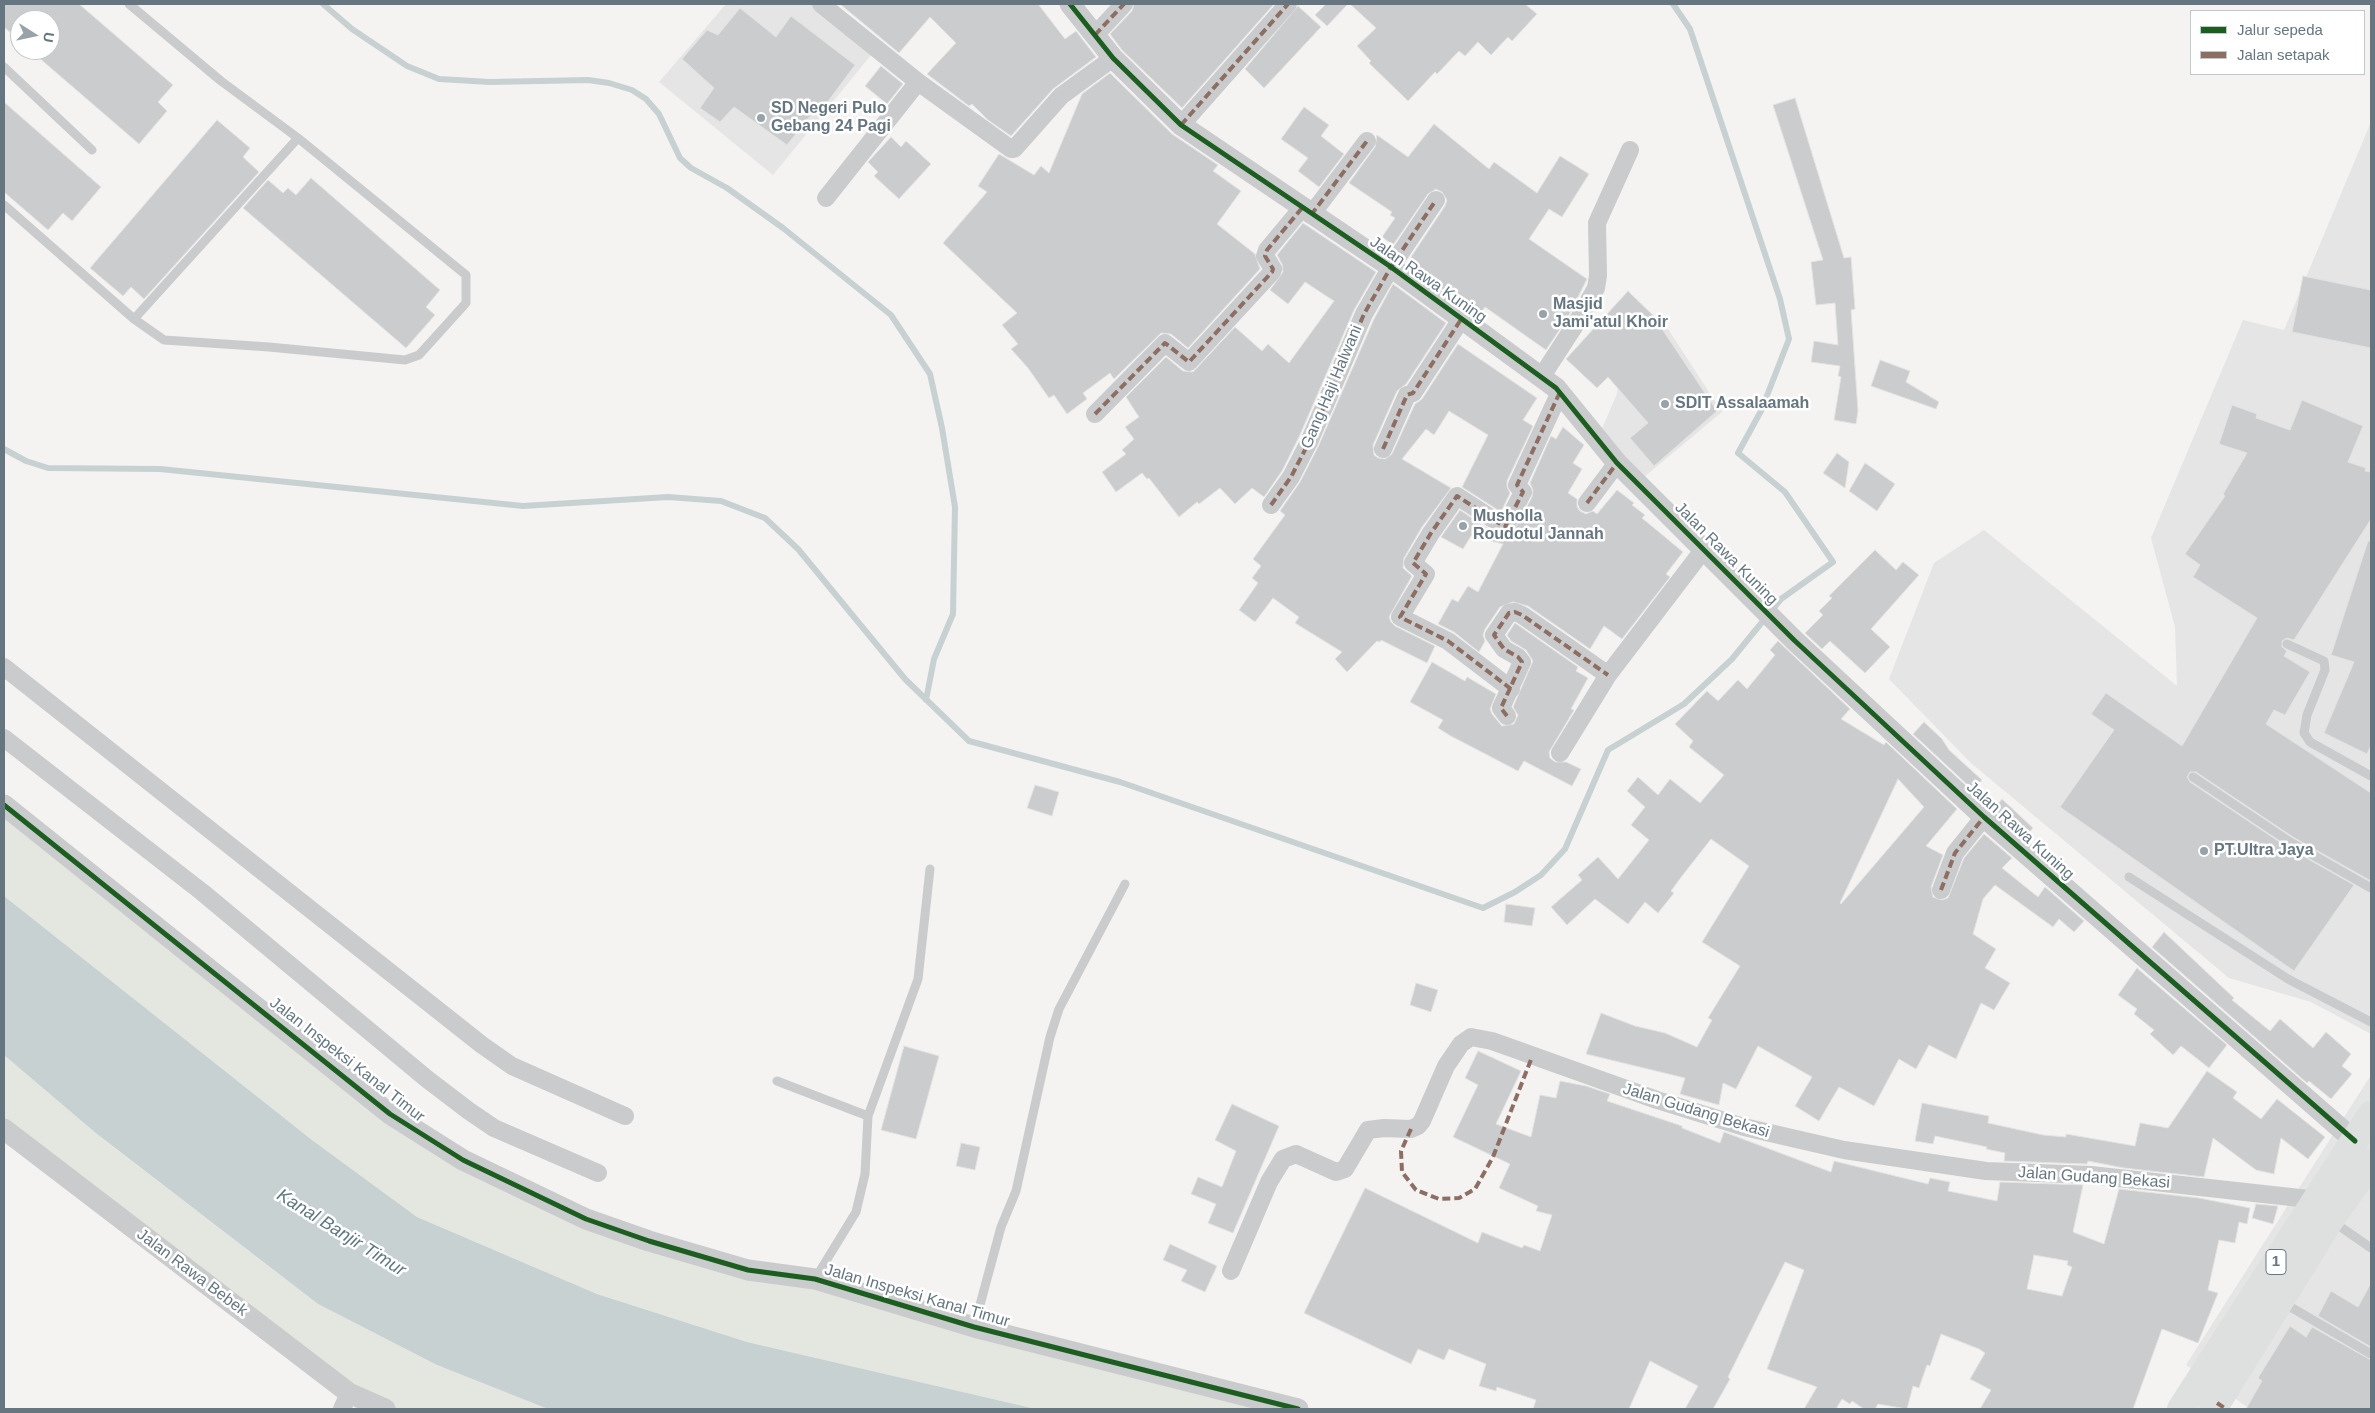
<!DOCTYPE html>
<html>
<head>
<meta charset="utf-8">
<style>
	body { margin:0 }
	#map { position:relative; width:2375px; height:1413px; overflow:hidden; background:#f4f3f2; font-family:Helvetica,sans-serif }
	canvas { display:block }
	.frame { position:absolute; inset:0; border:5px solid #657681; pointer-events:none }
	.legend { position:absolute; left:2190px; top:10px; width:175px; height:65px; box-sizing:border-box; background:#fff; border:1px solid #c1c8cd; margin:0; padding:6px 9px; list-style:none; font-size:15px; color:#657681 }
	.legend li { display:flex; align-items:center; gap:10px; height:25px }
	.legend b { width:25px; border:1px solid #c1c8cd }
	.north { position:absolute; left:10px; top:10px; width:50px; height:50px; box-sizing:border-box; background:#fff; border:1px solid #c1c8cd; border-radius:50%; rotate:100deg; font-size:14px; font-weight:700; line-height:20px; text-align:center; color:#657681 }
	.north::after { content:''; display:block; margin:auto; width:18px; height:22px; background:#97a2a9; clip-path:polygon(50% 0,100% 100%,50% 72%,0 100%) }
</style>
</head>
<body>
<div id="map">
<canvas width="2375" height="1413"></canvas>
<div class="frame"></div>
<ul class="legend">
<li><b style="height:6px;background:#1b5e20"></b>Jalur sepeda</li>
<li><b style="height:6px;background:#8d6e63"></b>Jalan setapak</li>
</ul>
<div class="north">U</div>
</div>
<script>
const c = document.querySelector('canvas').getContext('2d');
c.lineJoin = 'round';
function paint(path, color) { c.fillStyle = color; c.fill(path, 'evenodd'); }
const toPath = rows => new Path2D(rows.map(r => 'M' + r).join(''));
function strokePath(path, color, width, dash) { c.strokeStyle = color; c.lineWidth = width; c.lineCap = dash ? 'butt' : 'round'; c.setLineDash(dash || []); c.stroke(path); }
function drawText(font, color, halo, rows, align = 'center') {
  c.font = font + ' Helvetica,sans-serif'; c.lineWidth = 5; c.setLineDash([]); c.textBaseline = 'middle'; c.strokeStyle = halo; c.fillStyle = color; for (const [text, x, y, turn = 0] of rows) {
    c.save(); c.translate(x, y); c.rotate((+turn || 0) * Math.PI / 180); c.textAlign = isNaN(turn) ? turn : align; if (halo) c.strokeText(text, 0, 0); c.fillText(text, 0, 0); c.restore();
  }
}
paint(toPath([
	[726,4,833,4,880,44,773,175,659,82],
	[2371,122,2371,1034,2311,1002,2229,978,1971,763,1889,679,1934,563,1984,530,2177,686,2175,627,2151,538,2243,320,2284,330],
	[1666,326,1722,412,1643,478,1601,431,1616,396,1623,369],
	[2371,1075,2371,1409,2250,1409,2186,1365]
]), '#e4e5e4');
paint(toPath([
	[4,805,390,1114,630,1234,1298,1409,1036,1409,747,1342,597,1294,417,1217,312,1140,4,896],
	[4,1055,107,1142,318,1304,437,1365,548,1409,385,1409,4,1127]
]), '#e4e6e0');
paint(toPath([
	[4,896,312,1140,417,1217,597,1294,747,1342,1036,1409,548,1409,437,1365,318,1304,97,1134,4,1055]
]), '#c7d1d2');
strokePath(toPath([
	[323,4,352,29,407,66,439,79,490,82,588,80,609,83,632,90,646,99,659,114,680,158,691,168,727,188,783,228,891,315,930,374,942,428,955,507,953,614,934,659,926,700],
	[4,449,26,461,48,468,160,469,523,506,668,497,721,501,765,518,798,549,905,679,969,741,1120,782,1483,908,1515,892,1541,875,1565,849,1608,750,1684,704,1732,659,1781,599,1833,562,1785,492,1738,453,1761,411,1789,339,1780,299,1690,29,1673,4]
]), '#c7d1d2', 6);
const building = toPath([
	[4,4,79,4,173,85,158,102,167,111,139,144,30,50,50,50,50,20,20,20,20,41,4,27,4,4],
	[840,4,1038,4,1065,39,1076,31,1096,57,1053,89,1011,136,988,120,972,104,969,106,927,74,956,43,930,17,899,53,840,4],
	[1134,4,1274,4,1182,108,1122,50,1110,34,1132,11,1134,4],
	[1326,4,1348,4,1327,26,1315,15,1326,4],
	[1350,4,1525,4,1537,14,1512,41,1508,37,1491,55,1478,42,1465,56,1459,51,1437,74,1435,72,1408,101,1369,63,1371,61,1357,46,1376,28,1350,4],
	[1298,6,1321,27,1264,88,1245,69,1298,6],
	[740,8,776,37,791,16,855,65,823,108,819,105,787,145,734,107,720,122,700,108,714,88,682,59,707,30,718,35,740,8],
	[881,66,903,84,887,104,865,86,881,66],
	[1110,73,1172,134,1218,165,1213,171,1241,191,1217,224,1255,254,1260,269,1188,348,1171,334,1161,333,1114,379,1110,373,1083,393,1087,399,1067,414,1054,395,1049,398,1028,368,1011,349,1018,344,1002,325,1017,313,943,243,987,192,978,186,999,154,1034,175,1041,166,1049,173,1082,94,1110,73],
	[1795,98,1844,258,1851,257,1855,309,1851,310,1858,411,1856,424,1834,420,1841,377,1838,376,1840,366,1811,362,1814,341,1838,345,1835,303,1816,305,1811,262,1823,260,1773,105,1795,98],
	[4,102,101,187,72,221,63,213,48,230,4,192,4,102],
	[1304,107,1329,125,1321,136,1344,154,1319,187,1298,171,1308,158,1281,139,1304,107],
	[217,120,250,148,243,157,259,172,144,299,131,287,123,296,90,268,217,120],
	[1434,124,1489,169,1494,162,1537,193,1560,156,1589,174,1562,217,1549,209,1529,239,1587,279,1568,317,1546,350,1485,307,1479,316,1407,263,1445,206,1447,200,1442,192,1436,189,1428,194,1393,245,1382,237,1395,218,1390,215,1392,212,1349,183,1375,147,1377,135,1408,157,1434,124],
	[891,137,901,147,906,141,931,164,899,199,874,176,878,172,868,162,891,137],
	[311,178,440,290,426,307,435,315,406,348,243,208,268,180,283,193,288,188,296,195,311,178],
	[1303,223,1376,272,1354,310,1299,437,1282,471,1264,497,1252,488,1235,504,1220,488,1199,504,1197,502,1179,517,1149,478,1147,479,1142,473,1116,492,1102,472,1126,454,1122,450,1134,439,1125,427,1139,417,1126,397,1166,357,1183,371,1193,372,1235,327,1262,351,1268,344,1289,363,1334,301,1305,282,1288,304,1270,290,1283,272,1282,264,1277,255,1303,223],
	[2303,276,2371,290,2371,348,2292,332,2303,276],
	[1393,284,1446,323,1406,384,1397,391,1373,445,1374,455,1378,458,1385,459,1392,454,1415,404,1422,399,1458,344,1537,398,1523,420,1533,426,1507,481,1507,487,1510,493,1501,512,1462,487,1488,435,1449,411,1434,435,1426,429,1402,459,1451,488,1422,527,1404,558,1403,568,1412,576,1389,617,1391,622,1395,626,1435,646,1427,663,1381,640,1380,642,1377,641,1347,672,1335,659,1342,652,1295,623,1299,617,1273,598,1255,622,1239,610,1258,583,1252,578,1261,566,1253,559,1285,515,1280,511,1300,482,1318,447,1374,319,1393,284],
	[1628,291,1662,324,1660,326,1717,411,1654,466,1630,438,1648,423,1608,377,1597,388,1566,359,1628,291],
	[1880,360,1910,371,1906,382,1939,402,1936,409,1871,386,1880,360],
	[2302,400,2363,426,2348,462,2366,468,2365,471,2371,472,2371,519,2294,640,2287,638,2282,641,2282,647,2287,651,2284,656,2310,672,2285,715,2274,710,2266,724,2371,793,2371,881,2293,837,2196,772,2190,772,2187,777,2190,782,2287,847,2354,885,2294,971,2060,807,2114,730,2091,714,2106,693,2182,746,2257,618,2193,577,2200,565,2185,554,2225,496,2223,494,2247,453,2219,444,2232,405,2257,414,2256,418,2290,430,2302,400],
	[1563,427,1584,445,1573,463,1582,469,1568,493,1577,499,1577,507,1580,511,1586,514,1593,511,1597,514,1617,490,1634,503,1632,505,1645,515,1642,518,1683,552,1666,574,1670,577,1622,639,1604,626,1590,649,1528,606,1513,602,1500,607,1485,629,1483,635,1485,641,1479,652,1454,632,1438,624,1452,599,1458,602,1468,586,1478,592,1503,544,1471,536,1463,549,1441,537,1460,510,1499,536,1505,538,1511,536,1532,497,1533,490,1530,483,1551,436,1556,439,1563,427],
	[1837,453,1849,462,1845,488,1823,473,1837,453],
	[1865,463,1895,484,1877,511,1849,491,1865,463],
	[2368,541,2371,541,2371,745,2367,754,2324,733,2354,662,2331,655,2368,541],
	[1875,550,1896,570,1903,562,1919,575,1871,629,1890,647,1865,673,1830,641,1822,649,1805,633,1823,615,1819,611,1832,598,1829,596,1875,550],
	[1515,623,1578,667,1576,671,1588,678,1571,709,1574,710,1549,752,1550,758,1555,762,1566,762,1581,769,1572,786,1524,761,1518,771,1449,735,1438,728,1443,720,1410,702,1432,662,1465,681,1467,677,1496,694,1490,709,1492,714,1502,726,1514,724,1518,715,1513,707,1533,661,1526,650,1511,641,1507,635,1515,623],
	[1778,641,1850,709,1841,719,1884,745,1886,742,1957,809,1926,846,1943,855,1931,887,1933,897,1942,900,1948,898,1964,858,1984,834,2012,858,2002,868,2038,897,2045,887,2084,921,2074,932,2059,919,2053,927,1995,885,1983,899,1973,934,1996,949,1985,968,2010,983,1994,1010,1981,1003,1956,1059,1929,1045,1916,1069,1899,1059,1874,1106,1839,1087,1819,1121,1795,1106,1812,1077,1758,1046,1736,1089,1723,1083,1719,1105,1680,1094,1685,1078,1586,1054,1601,1013,1635,1026,1665,1033,1697,1047,1712,1020,1708,1018,1740,966,1702,942,1749,866,1711,839,1682,876,1671,891,1674,893,1658,913,1645,902,1628,924,1595,899,1567,925,1551,907,1582,880,1578,875,1598,857,1618,879,1649,840,1631,825,1645,807,1627,791,1638,777,1658,795,1670,779,1700,803,1724,775,1689,747,1693,741,1675,724,1707,691,1718,701,1738,680,1747,689,1775,655,1770,650,1778,641],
	[1898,779,1924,807,1841,904,1840,903,1898,779],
	[1924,722,1942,739,1949,750,1982,780,1973,790,1913,734,1924,722],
	[1035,785,1059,792,1052,816,1027,808,1035,785],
	[2002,799,2033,828,2025,837,1994,809,2002,799],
	[1506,904,1535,908,1532,926,1504,922,1506,904],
	[2164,932,2234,998,2232,1000,2270,1031,2280,1019,2313,1048,2326,1032,2351,1054,2342,1066,2352,1074,2331,1099,2309,1081,2307,1083,2152,947,2164,932],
	[2137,968,2227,1045,2209,1068,2181,1046,2173,1055,2150,1034,2154,1030,2134,1014,2137,1009,2118,995,2137,968],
	[1416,983,1438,990,1431,1012,1410,1005,1416,983],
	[904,1046,939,1056,916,1139,881,1130,904,1046],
	[1478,1051,1521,1071,1496,1124,1531,1137,1540,1095,1556,1098,1560,1081,1586,1086,1610,1094,1607,1101,1682,1126,1682,1128,1720,1143,1724,1132,1831,1172,1834,1161,1928,1184,1930,1178,1950,1182,1948,1191,1997,1201,2000,1182,2083,1185,2073,1232,2104,1244,2119,1189,2199,1198,2250,1208,2247,1224,2239,1222,2235,1243,2219,1240,2208,1290,2218,1293,2198,1343,2162,1329,2133,1409,1980,1409,1991,1390,1970,1379,1985,1353,1979,1349,1941,1334,1930,1366,1927,1365,1919,1388,1913,1386,1907,1409,1878,1404,1875,1409,1864,1409,1852,1401,1850,1404,1842,1399,1836,1409,1804,1409,1817,1387,1767,1369,1804,1270,1785,1262,1728,1377,1730,1379,1713,1409,1685,1409,1698,1386,1650,1361,1629,1409,1533,1409,1536,1400,1497,1387,1496,1391,1479,1386,1486,1364,1449,1349,1444,1360,1418,1349,1411,1364,1304,1313,1365,1188,1478,1243,1482,1232,1522,1248,1524,1245,1540,1251,1552,1215,1536,1211,1538,1206,1499,1188,1510,1164,1453,1137,1478,1085,1465,1078,1478,1051],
	[2034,1255,2068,1261,2067,1265,2072,1267,2062,1296,2027,1289,2034,1255],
	[2207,1071,2237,1092,2233,1098,2261,1119,2277,1099,2325,1137,2308,1159,2281,1138,2274,1174,2256,1170,2213,1138,2204,1177,2124,1168,2088,1161,2087,1164,2004,1161,2005,1153,1986,1149,1987,1147,1935,1136,1933,1144,1915,1141,1922,1103,1989,1116,1988,1123,2043,1135,2066,1137,2066,1134,2135,1146,2140,1123,2168,1128,2207,1071],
	[1232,1104,1279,1126,1233,1233,1208,1223,1216,1204,1191,1194,1198,1177,1222,1187,1236,1151,1215,1140,1232,1104],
	[961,1143,980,1147,975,1170,956,1166,961,1143],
	[2256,1204,2278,1206,2273,1224,2252,1218,2256,1204],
	[1170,1244,1217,1266,1205,1292,1181,1281,1187,1270,1163,1260,1170,1244],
	[2371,1283,2371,1347,2318,1316,2331,1291,2358,1307,2371,1283],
	[2290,1326,2306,1337,2312,1327,2371,1360,2371,1409,2246,1409,2262,1381,2258,1378,2290,1326]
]);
paint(building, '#cbcccd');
strokePath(building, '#e3e2e2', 1);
strokePath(toPath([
	[4,67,92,150],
	[4,205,134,319,164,340,269,347,405,360,419,355,466,303,466,275,298,138,221,81,129,4],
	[134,319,298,138],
	[2287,644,2324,661,2325,670,2307,715,2304,733,2310,742,2371,776],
	[2193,777,2290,842,2371,888],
	[2129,877,2288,979,2371,1022],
	[777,1081,868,1116],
	[2332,1221,2371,1248],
	[815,1279,856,1212,865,1174,868,1116,918,979,930,869],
	[2282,1302,2371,1354],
	[974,1327,1001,1227,1016,1191,1050,1037,1059,1009,1125,884]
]), '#cacbcc', 9);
strokePath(toPath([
	[821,4,918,82,1011,149,1014,149,1061,96,1113,58],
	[1095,35,1124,4],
	[1181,125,1288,4],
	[826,198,918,82],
	[1311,215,1367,141],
	[1542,376,1577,322,1596,288,1598,276,1597,223,1630,150],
	[1095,414,1165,343,1189,362,1272,272,1273,269,1265,256,1267,250,1302,208],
	[1383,449,1407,395,1413,393,1462,318],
	[1587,503,1617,463],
	[1271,505,1291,477,1309,442,1364,314,1391,267,1436,200],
	[4,667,482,1045,512,1066,625,1116],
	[1511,689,1448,641,1400,617,1426,574,1413,563,1431,533,1457,496,1505,527,1523,492,1517,485,1560,392],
	[1507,716,1501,708,1522,662,1518,657,1504,649,1494,635,1509,613,1515,612,1522,615,1608,675],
	[4,738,202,892,427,1079,469,1111,494,1128,598,1173],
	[1560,753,1608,675,1704,549],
	[1941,890,1955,853,1984,817],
	[1231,1271,1269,1182,1283,1159,1296,1154,1336,1172,1345,1169,1368,1130,1384,1128,1411,1129,1418,1126,1422,1121,1446,1066,1461,1044,1471,1037,1492,1041,1657,1100,1744,1127,1844,1150,1986,1171,2091,1175,2318,1200],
	[342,1409,349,1393]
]), '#cacbcc', 18);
strokePath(toPath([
	[1070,4,1113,58,1181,125,1391,267,1556,388,1617,463,1794,640,1984,817,2355,1141],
	[4,805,390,1114,463,1160,586,1219,649,1241,748,1270,815,1279,974,1327,1298,1409],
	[4,1129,349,1393,385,1409]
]), '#cacbcc', 21);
strokePath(toPath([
	[2181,1409,2371,1115],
	[2213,1409,2330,1220,2371,1162]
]), '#dedfdf', 28);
strokePath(toPath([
	[1095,35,1124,4],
	[1181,125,1288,4],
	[1311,215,1367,141],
	[1095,414,1165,343,1189,362,1272,272,1273,269,1265,256,1267,250,1302,208],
	[1383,449,1407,395,1413,393,1462,318],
	[1587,503,1617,463],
	[1271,505,1291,477,1309,442,1364,314,1391,267,1436,200],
	[1511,689,1448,641,1400,617,1426,574,1413,563,1431,533,1457,496,1505,527,1523,492,1517,485,1560,392],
	[1507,716,1501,708,1522,662,1518,657,1504,649,1494,635,1509,613,1515,612,1522,615,1608,675],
	[1941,890,1955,853,1984,817],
	[1411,1129,1401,1151,1402,1172,1416,1190,1439,1199,1459,1198,1475,1189,1493,1157,1532,1057],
	[2217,1403,2226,1409]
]), '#8d6e63', 4, [8, 4]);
strokePath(toPath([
	[1070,4,1113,58,1181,125,1391,267,1556,388,1617,463,1794,640,1984,817,2355,1141],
	[4,805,390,1114,463,1160,586,1219,649,1241,748,1270,815,1279,974,1327,1298,1409]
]), '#1b5e20', 5);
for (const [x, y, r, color] of [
	[761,118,5,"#97a2a9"],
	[1543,314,5,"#97a2a9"],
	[1665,404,5,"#97a2a9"],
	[1463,526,5,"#97a2a9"],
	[2204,851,5,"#97a2a9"]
]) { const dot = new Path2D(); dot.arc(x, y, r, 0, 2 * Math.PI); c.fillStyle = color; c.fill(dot); strokePath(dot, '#fff', 2); }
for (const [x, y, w] of [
	[2276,1262,20]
]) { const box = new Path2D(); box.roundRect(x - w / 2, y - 12.5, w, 25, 4); c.fillStyle = '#fff'; c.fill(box); strokePath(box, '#657681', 1); }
drawText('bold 15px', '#657681', null, [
	["1",2276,1262]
]);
drawText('bold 16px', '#657681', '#fff', [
	["SD Negeri Pulo",771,109],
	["Gebang 24 Pagi",771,127],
	["Masjid",1553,305],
	["Jami'atul Khoir",1553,323],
	["SDIT Assalaamah",1675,404],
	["Musholla",1473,517],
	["Roudotul Jannah",1473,535],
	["PT.Ultra Jaya",2214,851]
], 'left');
drawText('16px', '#657681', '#fff', [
	["Jalan Rawa Kuning",1428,280,35],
	["Gang Haji Halwani",1332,387,-67],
	["Jalan Rawa Kuning",1726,554,45],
	["Jalan Rawa Kuning",2020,831,42],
	["Jalan Inspeksi Kanal Timur",347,1060,38],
	["Jalan Gudang Bekasi",1696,1111,17],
	["Jalan Gudang Bekasi",2094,1178,4],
	["Jalan Rawa Bebek",192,1273,37],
	["Jalan Inspeksi Kanal Timur",917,1296,16]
]);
drawText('italic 18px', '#60787f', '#fff', [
	["Kanal Banjir Timur",341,1233,32]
]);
</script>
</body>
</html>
